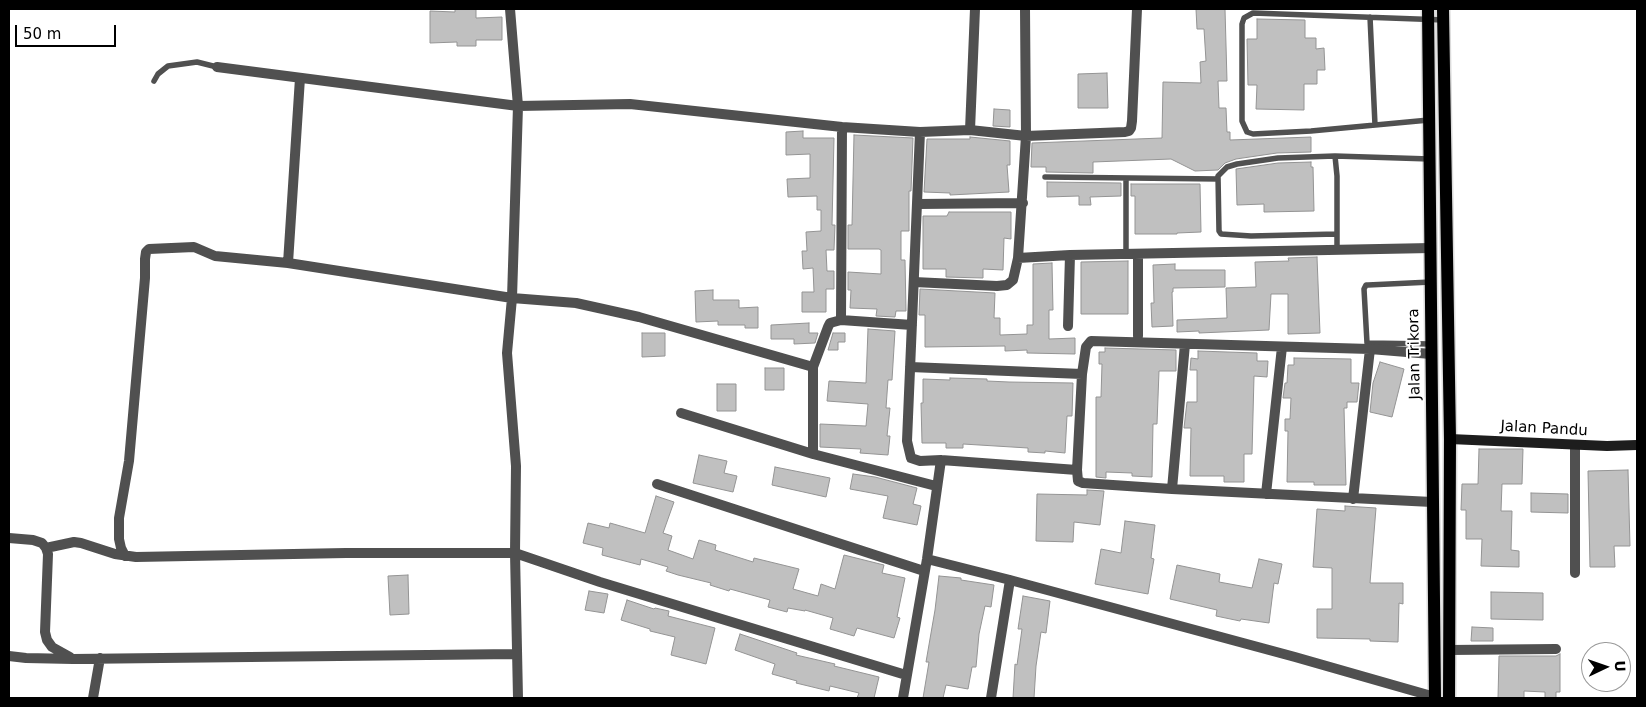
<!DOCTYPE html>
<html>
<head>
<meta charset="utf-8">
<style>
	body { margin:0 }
	#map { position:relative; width:1646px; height:707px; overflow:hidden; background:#fff; font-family:"DejaVu Sans",sans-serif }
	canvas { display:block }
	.frame { position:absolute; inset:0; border:10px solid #000; pointer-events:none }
	.north { position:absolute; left:1581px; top:642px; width:50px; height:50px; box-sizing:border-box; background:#fff; border:1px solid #999; border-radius:50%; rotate:87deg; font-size:14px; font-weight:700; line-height:20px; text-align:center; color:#000 }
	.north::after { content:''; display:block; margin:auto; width:18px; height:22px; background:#000; clip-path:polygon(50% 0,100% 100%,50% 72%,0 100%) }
	.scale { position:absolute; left:15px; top:25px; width:101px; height:22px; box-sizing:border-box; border:2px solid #000; border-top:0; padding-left:6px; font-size:15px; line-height:18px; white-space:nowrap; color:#000; -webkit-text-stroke:4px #fff; paint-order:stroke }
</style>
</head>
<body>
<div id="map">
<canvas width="1646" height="707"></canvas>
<div class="frame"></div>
<div class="north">U</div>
<div class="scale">50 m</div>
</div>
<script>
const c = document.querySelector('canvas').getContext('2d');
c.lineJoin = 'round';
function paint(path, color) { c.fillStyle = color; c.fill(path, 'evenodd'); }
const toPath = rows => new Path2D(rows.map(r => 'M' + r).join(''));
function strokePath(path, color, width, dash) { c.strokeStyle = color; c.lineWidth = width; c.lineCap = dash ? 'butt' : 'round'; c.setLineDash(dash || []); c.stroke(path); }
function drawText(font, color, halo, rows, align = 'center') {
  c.font = font + ' "DejaVu Sans",sans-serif'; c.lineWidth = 4; c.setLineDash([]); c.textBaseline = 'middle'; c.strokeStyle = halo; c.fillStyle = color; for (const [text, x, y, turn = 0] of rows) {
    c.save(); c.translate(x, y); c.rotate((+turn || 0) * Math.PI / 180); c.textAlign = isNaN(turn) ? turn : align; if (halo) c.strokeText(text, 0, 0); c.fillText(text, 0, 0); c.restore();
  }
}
const building = toPath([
	[455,9,476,9,476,18,502,17,502,40,476,40,476,46,457,46,457,42,430,43,430,11,455,12,455,9],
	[1196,9,1225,9,1227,81,1218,81,1219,108,1226,108,1227,132,1230,132,1230,140,1311,137,1311,152,1277,153,1236,159,1225,163,1218,170,1195,171,1171,159,1093,162,1093,173,1046,172,1046,167,1031,167,1032,143,1162,138,1163,82,1201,83,1200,62,1206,61,1204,29,1197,29,1196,9],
	[1257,19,1305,20,1305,38,1316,38,1316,49,1324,48,1325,70,1317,70,1317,84,1304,84,1304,110,1256,109,1257,85,1248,85,1247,39,1257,39,1257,19],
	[1107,73,1108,108,1078,108,1078,74,1107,73],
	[994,109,1010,110,1010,127,993,126,994,109],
	[803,131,803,138,834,138,832,225,835,225,834,250,826,250,827,271,834,271,834,289,826,289,826,312,802,312,802,292,814,292,813,268,803,269,802,251,807,251,806,232,821,231,821,210,817,210,817,196,788,197,787,179,810,178,810,154,786,155,786,132,803,131],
	[854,135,913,138,911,191,909,191,909,231,901,231,901,260,905,260,906,311,896,311,895,317,876,316,877,309,850,308,851,290,848,290,848,272,881,274,881,250,879,249,848,249,848,225,852,225,854,135],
	[970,137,1010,141,1010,165,1007,165,1009,192,950,195,950,193,924,192,927,139,970,139,970,137],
	[1311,162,1311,167,1313,167,1314,211,1264,212,1264,204,1237,205,1236,169,1278,163,1311,162],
	[1047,182,1121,183,1121,196,1090,197,1091,205,1079,205,1079,196,1047,197,1047,182],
	[1131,184,1200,184,1201,232,1177,233,1177,234,1135,234,1135,196,1131,196,1131,184],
	[949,212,1011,212,1011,239,1004,238,1003,270,983,269,983,278,946,277,946,269,923,269,923,216,947,216,949,212],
	[1317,257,1320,333,1288,334,1288,294,1271,294,1269,330,1199,333,1199,331,1177,332,1177,320,1227,318,1226,288,1256,287,1255,262,1289,261,1288,258,1317,257],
	[1128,261,1128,314,1081,314,1081,262,1128,261],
	[1052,263,1053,310,1049,310,1049,339,1075,338,1075,354,1027,353,1027,350,1005,351,1005,346,925,347,925,315,919,315,920,289,995,293,994,318,1000,318,1000,335,1027,334,1027,325,1033,325,1033,264,1052,263],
	[1175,264,1175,270,1225,270,1225,287,1173,288,1173,292,1172,292,1173,326,1152,327,1151,303,1154,303,1153,265,1175,264],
	[713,290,713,300,739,300,739,308,758,307,758,328,745,328,745,325,718,325,718,321,696,322,695,291,713,290],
	[809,323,809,333,818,333,815,343,794,344,794,339,771,339,771,325,809,323],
	[868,329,895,331,892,380,888,380,886,408,890,408,887,436,890,436,888,455,860,453,861,449,820,447,820,424,866,426,868,404,827,401,829,381,866,383,868,329],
	[642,333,665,333,665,356,642,357,642,333],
	[833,333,845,333,845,342,838,342,838,350,828,350,833,333],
	[1105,348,1176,350,1176,371,1159,371,1157,424,1153,424,1152,477,1132,476,1132,473,1106,472,1106,478,1096,477,1096,397,1101,397,1102,364,1099,364,1099,352,1105,352,1105,348],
	[1198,351,1257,353,1257,361,1268,361,1267,377,1254,376,1252,454,1244,454,1244,482,1224,482,1224,476,1190,476,1191,428,1184,428,1187,402,1197,402,1197,370,1190,370,1191,358,1198,359,1198,351],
	[1294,358,1351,359,1351,383,1359,383,1357,402,1347,402,1347,408,1344,408,1346,485,1314,485,1314,482,1287,482,1288,431,1285,431,1285,419,1290,419,1291,398,1283,398,1285,383,1287,383,1288,365,1294,365,1294,358],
	[1380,362,1404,369,1392,417,1370,412,1373,383,1380,362],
	[765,368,784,368,784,390,765,390,765,368],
	[950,378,987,379,987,381,1009,382,1073,383,1072,416,1067,416,1065,453,1045,451,1045,453,1028,452,1028,448,963,444,963,448,946,448,946,443,922,443,921,403,923,403,923,379,950,380,950,378],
	[717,384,736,384,736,411,717,411,717,384],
	[1479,449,1523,449,1522,484,1502,484,1501,511,1512,511,1511,550,1519,551,1519,567,1481,566,1482,539,1466,539,1466,510,1461,510,1462,484,1478,484,1479,449],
	[699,455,727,461,724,473,737,476,733,492,693,483,699,455],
	[775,467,830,478,826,497,772,485,775,467],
	[1628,470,1630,546,1614,546,1615,567,1590,567,1588,471,1628,470],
	[853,474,875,477,917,488,913,504,921,506,917,525,883,518,888,496,850,489,853,474],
	[1087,490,1104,491,1100,525,1074,522,1073,542,1036,541,1037,494,1087,495,1087,490],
	[1531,493,1568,494,1568,513,1531,512,1531,493],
	[656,496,674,502,663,533,672,536,668,550,693,559,699,540,716,545,715,550,753,562,754,558,799,569,793,589,818,596,821,584,835,589,844,555,884,565,882,573,905,578,897,617,900,618,894,638,857,628,854,636,830,629,833,618,805,610,805,611,788,608,787,612,768,607,770,600,730,589,729,591,710,585,711,583,678,575,666,571,668,567,641,559,640,565,602,555,603,548,583,543,588,523,609,528,610,523,645,533,656,496],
	[1345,506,1376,508,1370,583,1403,583,1403,604,1399,603,1398,642,1370,641,1370,639,1317,638,1317,609,1332,609,1332,568,1313,567,1317,509,1345,511,1345,506],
	[1125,521,1155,525,1151,558,1154,559,1148,594,1095,584,1101,549,1121,553,1125,521],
	[1259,559,1282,564,1278,584,1274,583,1269,623,1241,619,1240,621,1216,616,1217,610,1170,599,1177,565,1220,574,1219,582,1252,588,1259,559],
	[408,575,409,614,390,615,388,576,408,575],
	[939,576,961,578,961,580,994,585,991,607,985,606,979,634,976,667,972,667,968,689,946,685,943,698,923,698,929,662,926,662,935,610,939,576],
	[589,591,608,594,604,613,585,610,589,591],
	[1491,592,1543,593,1543,620,1491,619,1491,592],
	[1023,596,1050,601,1046,633,1041,632,1036,666,1034,698,1013,698,1015,664,1017,665,1022,629,1018,629,1023,596],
	[627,600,654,609,655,608,669,611,668,616,715,628,706,664,671,655,675,637,650,631,650,629,621,620,627,600],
	[1472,627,1493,628,1493,641,1471,641,1472,627],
	[740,634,797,653,796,655,835,664,834,666,879,677,874,698,857,698,859,693,830,686,829,691,796,683,797,681,772,674,775,664,735,650,740,634],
	[1560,654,1560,692,1556,692,1556,698,1545,698,1545,692,1524,691,1524,698,1498,698,1499,656,1556,656,1560,654]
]);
paint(building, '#c0c0c0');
strokePath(building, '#949494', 1);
const primary = toPath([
	[1428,9,1435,698],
	[1443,9,1450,439,1449,698]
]);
strokePath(primary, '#dbdbdb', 15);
strokePath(toPath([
	[1370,17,1375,125],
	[154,81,158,74,168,66,197,62,217,67],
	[1429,120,1311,131,1253,134,1247,132,1242,121,1242,24,1244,18,1253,13,1444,20],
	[1335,156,1430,159],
	[1045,177,1218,179],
	[1126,178,1126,254],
	[1337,234,1251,236,1221,234,1219,231,1218,176,1227,167,1237,164,1278,158,1335,156,1337,176,1337,249],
	[1431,282,1368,285,1366,285,1364,289,1367,343,1431,344]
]), '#505050', 5.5);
strokePath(toPath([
	[510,9,518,106,512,298,507,353,516,466,515,553,518,698],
	[217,67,518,106,630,104,842,127,920,132,970,130,1026,136,1125,132,1129,131,1131,128,1132,121,1137,9],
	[842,127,841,320,830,323,828,327,813,367,813,454,936,486],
	[970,130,975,9],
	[920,132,907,441,911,458,920,461,941,460,1077,470],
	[918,204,1023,203],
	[1018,258,1070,255,1431,248],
	[288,263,300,78],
	[914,282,997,286,1007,285,1013,280,1018,258,1026,136,1025,9],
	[841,320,912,325],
	[1068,326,1070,255],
	[1138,336,1138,254],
	[1431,354,1370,349,1091,341,1086,347,1082,374,1077,470,1078,481,1083,483,1172,489,1432,502],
	[910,367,1082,374],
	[681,413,813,454],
	[657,484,924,571],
	[1172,489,1185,344],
	[1266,494,1282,347],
	[1353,499,1370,349],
	[9,538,33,540,42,543,46,548,48,554,45,632,47,640,52,647,70,657],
	[46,548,74,542,81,543,115,554,136,557,346,553,515,553,600,582,906,675],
	[125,556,121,548,119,539,119,518,129,461,145,278,145,259,146,252,149,249,194,247,215,256,288,263,512,298,576,303,639,317,813,367],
	[927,559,1010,580,1295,657,1435,697],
	[1575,573,1575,445],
	[1449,650,1556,649],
	[9,656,26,658,73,659,516,654],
	[93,698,100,658],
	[903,698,927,559,941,460],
	[991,698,1010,580]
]), '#505050', 10);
strokePath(toPath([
	[1450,439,1607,446,1637,445]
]), '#1d1d1d', 10);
strokePath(primary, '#000', 12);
drawText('15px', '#000', '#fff', [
	["Jalan Trikora",1415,354,-91],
	["Jalan Pandu",1544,429,3]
]);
</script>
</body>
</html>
